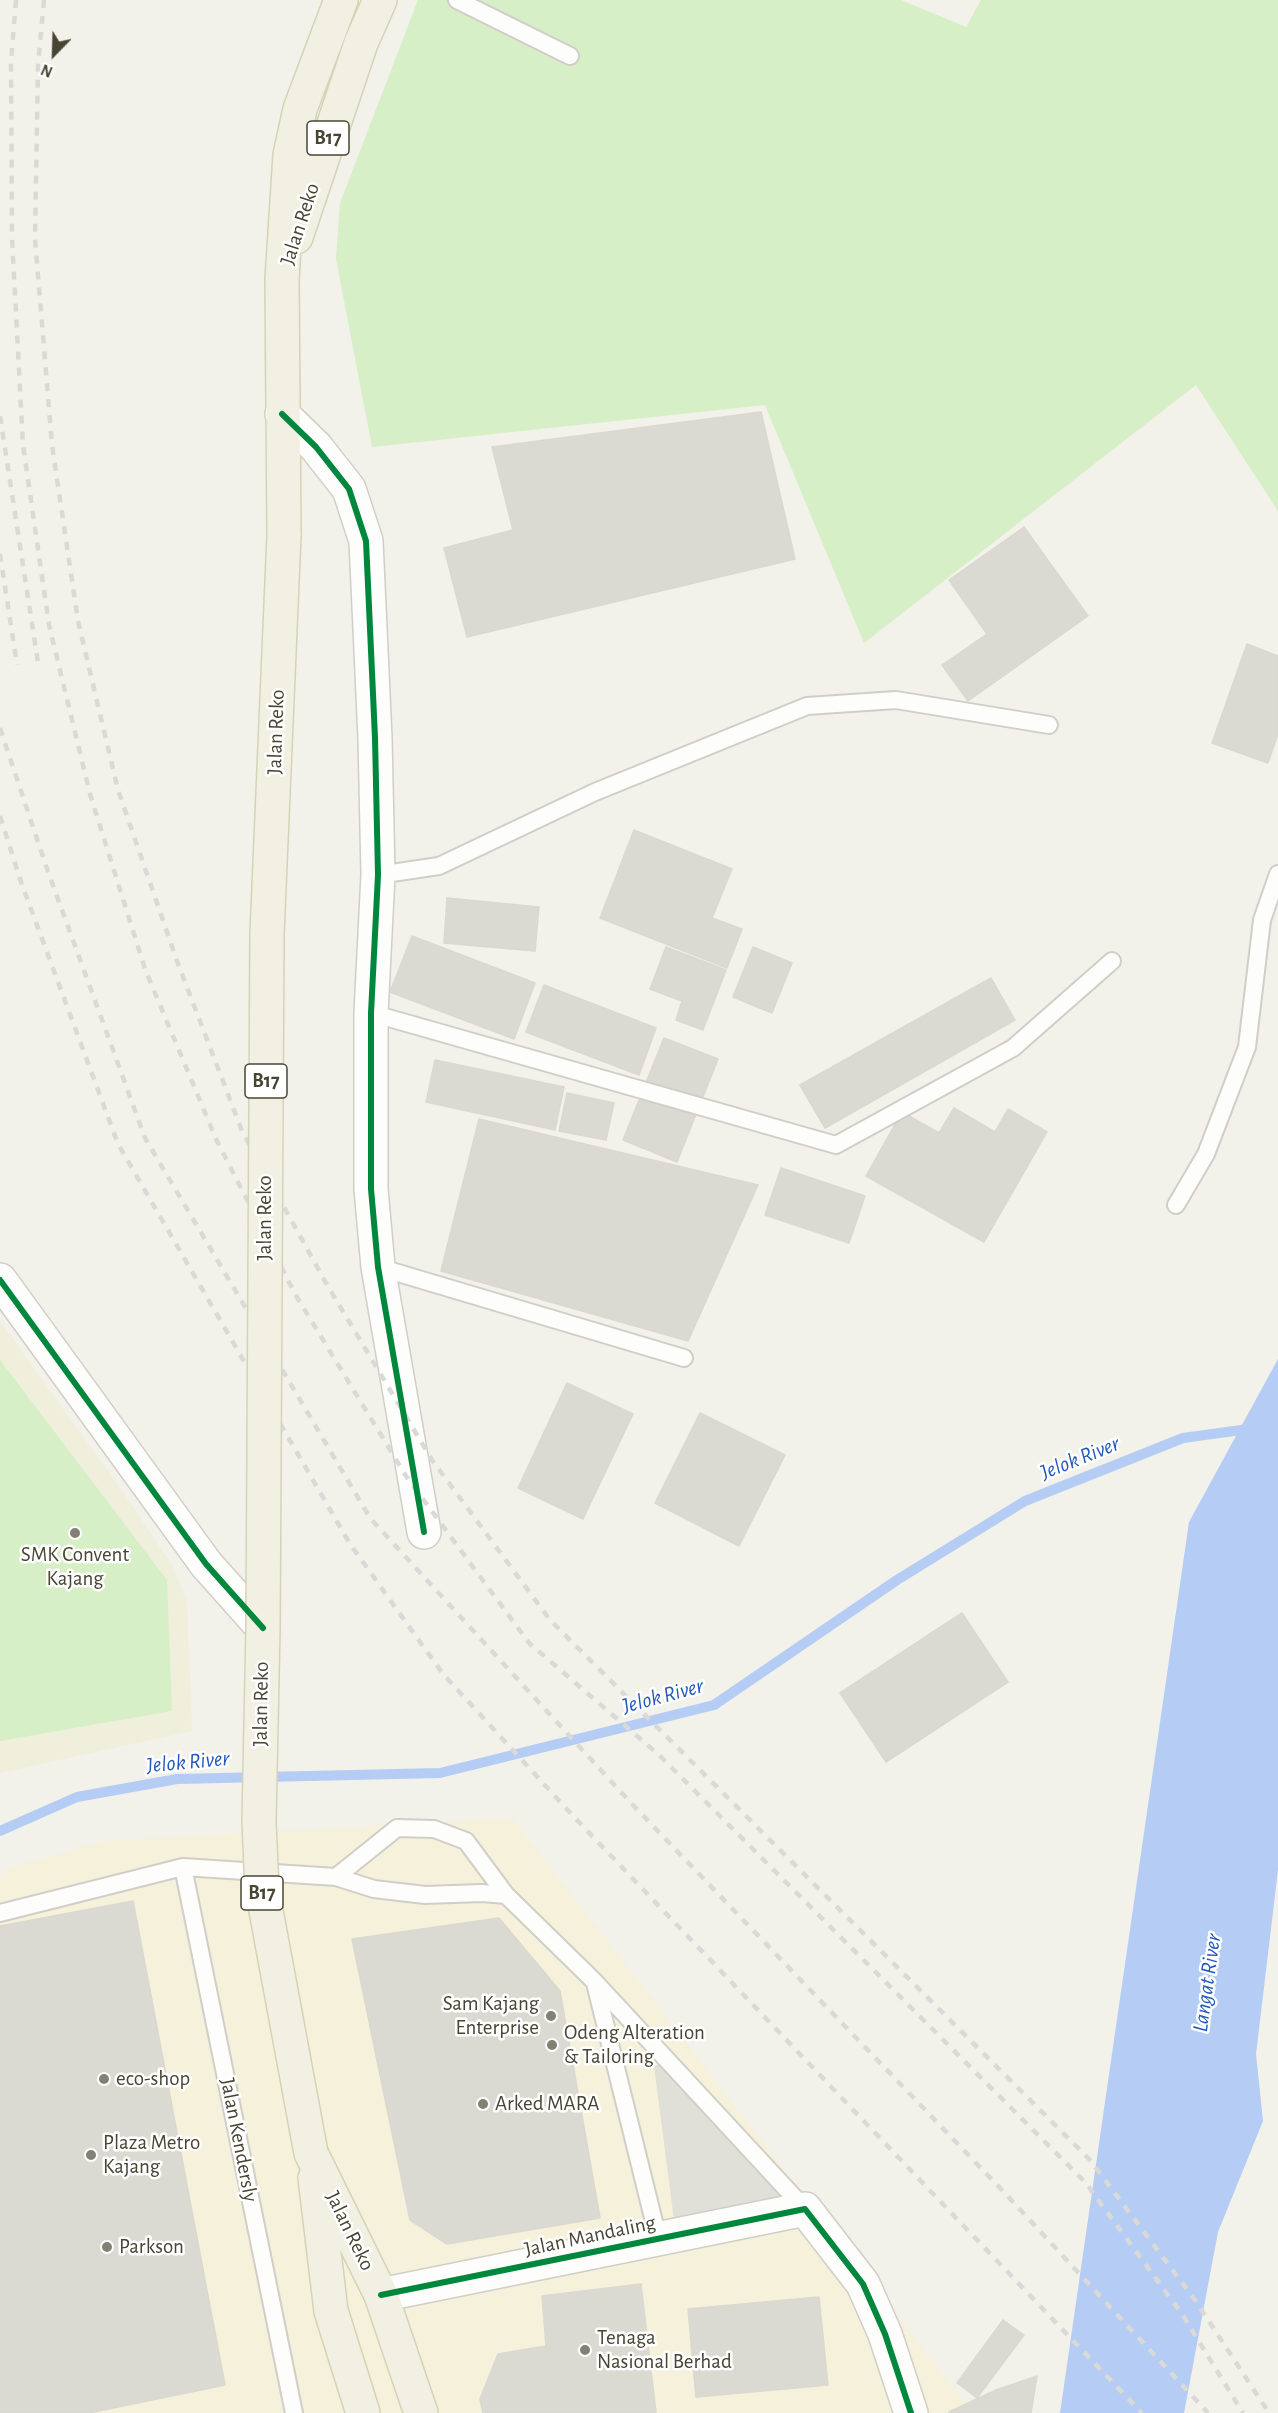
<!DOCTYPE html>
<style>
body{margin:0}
#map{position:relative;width:1278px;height:2413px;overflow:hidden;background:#f2f1ea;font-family:"Alegreya Sans",sans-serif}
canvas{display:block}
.north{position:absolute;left:24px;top:24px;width:60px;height:60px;-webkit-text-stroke:4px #fff;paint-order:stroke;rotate:203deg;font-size:16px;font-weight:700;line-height:24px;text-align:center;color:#484534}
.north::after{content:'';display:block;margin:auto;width:21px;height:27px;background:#484534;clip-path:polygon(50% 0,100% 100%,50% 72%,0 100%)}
</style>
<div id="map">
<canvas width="1278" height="2413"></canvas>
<div class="north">N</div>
</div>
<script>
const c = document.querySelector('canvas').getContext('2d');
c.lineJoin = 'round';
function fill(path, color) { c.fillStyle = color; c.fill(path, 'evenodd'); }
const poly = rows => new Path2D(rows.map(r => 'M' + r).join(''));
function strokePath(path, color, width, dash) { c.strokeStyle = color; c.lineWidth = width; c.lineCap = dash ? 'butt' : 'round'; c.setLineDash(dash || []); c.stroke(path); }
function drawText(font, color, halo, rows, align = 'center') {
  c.font = font + ' "Alegreya Sans",sans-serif'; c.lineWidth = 5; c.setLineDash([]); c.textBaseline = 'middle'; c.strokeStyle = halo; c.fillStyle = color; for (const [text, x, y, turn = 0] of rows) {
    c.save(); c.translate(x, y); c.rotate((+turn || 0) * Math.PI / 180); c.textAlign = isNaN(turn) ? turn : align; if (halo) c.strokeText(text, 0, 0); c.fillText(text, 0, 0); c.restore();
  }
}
const commercial = poly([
 [512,1818,973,2413,0,2413,0,1877,10,1868,105,1841]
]);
const education = poly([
 [0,1321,125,1495,175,1570,187,1604,192,1731,0,1773]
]);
const green = poly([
 [418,0,901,0,966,27,981,0,1278,0,1278,511,1196,385,864,643,765,405,372,447,336,259,340,203],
 [0,1360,167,1580,172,1711,0,1741]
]);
const parking = poly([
 [669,2061,784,2196,674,2220,654,2066]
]);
const water = poly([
 [1278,1359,1278,1870,1256,2054,1263,2121,1218,2232,1184,2413,1060,2413,1189,1522]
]);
const stream = poly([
 [0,1831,77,1797,177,1779,440,1773,714,1705,897,1580,1025,1501,1183,1438,1278,1425]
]);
const building = poly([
 [761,412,795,559,467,637,444,548,513,530,492,447,761,412],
 [1024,527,1088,616,968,701,942,665,987,634,949,580,1024,527],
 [1247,644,1278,656,1278,734,1268,763,1212,743,1247,644],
 [634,830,732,869,712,918,742,929,727,968,600,918,634,830],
 [447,898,539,907,535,951,444,943,447,898],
 [412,936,535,983,514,1039,390,992,412,936],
 [666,947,726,970,703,1030,676,1020,682,1001,650,989,666,947],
 [753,947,792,963,772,1013,733,997,753,947],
 [991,978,1015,1020,825,1128,800,1085,991,978],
 [544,985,656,1028,639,1075,526,1032,544,985],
 [664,1038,718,1059,677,1162,623,1140,664,1038],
 [435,1060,564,1087,555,1130,426,1102,435,1060],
 [567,1093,614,1103,606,1140,559,1131,567,1093],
 [954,1108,995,1132,1008,1109,1047,1132,984,1242,866,1176,902,1112,939,1133,954,1108],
 [479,1119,758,1185,688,1341,441,1271,479,1119],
 [781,1168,865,1196,849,1243,765,1215,781,1168],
 [567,1383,633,1414,583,1519,518,1488,567,1383],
 [700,1413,785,1455,739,1546,655,1503,700,1413],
 [962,1613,1008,1682,886,1762,840,1693,962,1613],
 [133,1901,225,2385,89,2413,0,2413,0,1926,133,1901],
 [499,1918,560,1991,600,2218,447,2244,410,2220,352,1939,499,1918],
 [641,2284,656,2413,483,2413,480,2399,498,2354,546,2346,542,2296,641,2284],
 [819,2297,828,2385,696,2397,688,2309,819,2297],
 [1003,2320,1024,2335,977,2398,957,2383,1003,2320],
 [1037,2376,1031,2413,1006,2413,996,2390,1037,2376],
 [996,2390,1006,2413,949,2413,949,2412,996,2390]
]);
const lane = poly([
 [457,0,570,56],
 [378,875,439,866,595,792,807,706,896,700,1049,725],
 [371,1013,836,1145,1013,1048,1112,961],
 [1176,1205,1206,1154,1247,1047,1262,920,1278,874],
 [378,1267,684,1358],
 [183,1867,294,2413],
 [336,1877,397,1828,434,1829,466,1841,506,1895,594,1981,805,2209],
 [0,1913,183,1867,336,1877,374,1889,425,1895,482,1893,506,1895],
 [595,1983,658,2238]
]);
const street = poly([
 [282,414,316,447,349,489,366,541,375,738,378,875,371,1013,371,1189,378,1267,424,1532],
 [0,1280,206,1564,263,1628],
 [381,2295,805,2209,863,2284,885,2334,911,2413]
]);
const primary = poly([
 [296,237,361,43,380,0],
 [284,535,282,279,290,155,300,109,341,0],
 [311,2153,381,2295,421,2413],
 [315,2178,331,2311,363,2413]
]);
const rail = poly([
 [16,0,11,62,12,238,23,445,49,625,90,794,145,969,216,1139,295,1294,406,1476,529,1643,659,1755,1085,2182,1182,2314,1243,2413],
 [44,0,38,65,35,239,52,445,78,621,118,790,177,961,242,1131,326,1283,432,1460,550,1620,1090,2160,1195,2300,1269,2413],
 [0,416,39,669],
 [0,554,17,665],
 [0,728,46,866,145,1138,370,1518,631,1803,1002,2190,1208,2413],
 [0,816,21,882,118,1144,350,1544,443,1674,575,1818,1142,2413]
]);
const primaryBridge = poly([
 [284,535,267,934,263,1628,259,1822,262,1889,311,2153]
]);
const cycleway = poly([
 [282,414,316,447,349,489,366,541,375,738,378,875,371,1013,371,1189,378,1267,424,1532],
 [0,1280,206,1564,263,1628],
 [381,2295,805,2209,863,2284,885,2334,911,2413]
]);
const markers = [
 [75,1533,6,"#848174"],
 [551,2016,6,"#848174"],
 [552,2045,6,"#848174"],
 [104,2079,6,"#848174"],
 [483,2104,6,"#848174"],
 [91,2155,6,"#848174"],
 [107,2247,6,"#848174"],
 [585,2350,6,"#848174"]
];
const shields = [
 [328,138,42],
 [266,1081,42],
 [262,1893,42]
];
const shieldNames = [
 ["B17",328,138],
 ["B17",266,1081],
 ["B17",262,1893]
];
const streetNames = [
 ["Jalan Reko",300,224,-72],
 ["Jalan Reko",276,732,-88],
 ["Jalan Reko",265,1218,-90],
 ["Jalan Reko",261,1704,-89],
 ["Jalan Kendersly",239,2140,79],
 ["Jalan Reko",350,2231,64],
 ["Jalan Mandaling",590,2236,-12]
];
const poiNames = [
 ["SMK Convent",75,1555,"center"],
 ["Kajang",75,1579,"center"],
 ["Sam Kajang",539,2004,"right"],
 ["Enterprise",539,2028,"right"],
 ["Odeng Alteration",564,2033],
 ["& Tailoring",564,2057],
 ["eco-shop",116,2079],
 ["Arked MARA",495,2104],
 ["Plaza Metro",103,2143],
 ["Kajang",103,2167],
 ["Parkson",119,2247],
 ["Tenaga",597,2338],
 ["Nasional Berhad",597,2362]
];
const waterNames = [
 ["Jelok River",1080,1458,-22],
 ["Jelok River",663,1696,-15],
 ["Jelok River",188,1762,-5],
 ["Langat River",1207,1983,-82]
];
fill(commercial, '#f6f1db');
fill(education, '#f0efdb');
fill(green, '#d6efc7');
fill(parking, '#e1e0d8');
fill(water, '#b5ccf4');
strokePath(stream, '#b5ccf4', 10);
fill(building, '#dbdad2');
strokePath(building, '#dad8cf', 1.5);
strokePath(lane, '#d0cec7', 20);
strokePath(street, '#d0cec7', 36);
strokePath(primary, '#d6d3b5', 36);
strokePath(lane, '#fdfdfc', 16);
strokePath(street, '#fdfdfc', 33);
strokePath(primary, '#f1f0e3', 33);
strokePath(rail, '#d9d9d8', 4.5, [8, 8]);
strokePath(primaryBridge, '#d6d3b5', 36, []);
strokePath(primaryBridge, '#f1f0e3', 33);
strokePath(cycleway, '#00873e', 6);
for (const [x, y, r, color] of markers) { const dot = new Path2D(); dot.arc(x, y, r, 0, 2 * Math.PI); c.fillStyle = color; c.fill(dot); strokePath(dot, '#fff', 2); }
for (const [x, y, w] of shields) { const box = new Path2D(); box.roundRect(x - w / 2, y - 17, w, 34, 4.5); c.fillStyle = '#fff'; c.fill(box); strokePath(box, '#484534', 1.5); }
drawText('bold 20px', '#484534', null, shieldNames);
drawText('21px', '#484534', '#fff', streetNames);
drawText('21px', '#484534', '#fff', poiNames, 'left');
drawText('italic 22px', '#2257bf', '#fff', waterNames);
</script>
